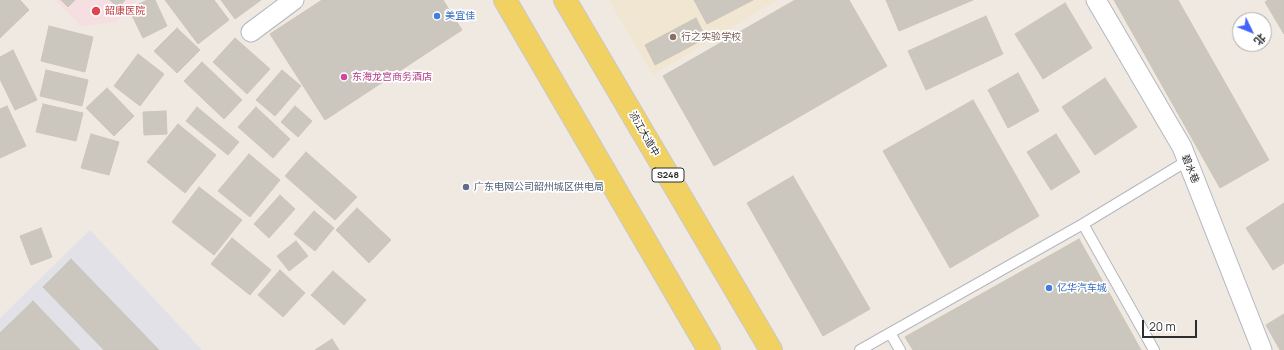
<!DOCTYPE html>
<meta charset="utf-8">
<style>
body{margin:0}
#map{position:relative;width:1284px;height:350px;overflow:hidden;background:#efe9e1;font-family:Manrope,"Noto Sans SC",sans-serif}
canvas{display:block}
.north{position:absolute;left:1232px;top:12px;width:40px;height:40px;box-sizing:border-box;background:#fff;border:1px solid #ababab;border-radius:50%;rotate:133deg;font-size:11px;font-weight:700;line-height:16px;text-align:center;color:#2e2e2e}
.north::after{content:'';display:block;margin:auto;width:14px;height:18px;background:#4264fb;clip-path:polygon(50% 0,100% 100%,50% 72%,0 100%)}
.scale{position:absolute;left:1142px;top:320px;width:55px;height:18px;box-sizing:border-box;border:2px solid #2e2e2e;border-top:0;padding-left:5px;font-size:12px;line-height:14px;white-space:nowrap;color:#2e2e2e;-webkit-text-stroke:3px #fff;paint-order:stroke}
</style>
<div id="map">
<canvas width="1284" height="350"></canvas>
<div class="north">北</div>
<div class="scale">20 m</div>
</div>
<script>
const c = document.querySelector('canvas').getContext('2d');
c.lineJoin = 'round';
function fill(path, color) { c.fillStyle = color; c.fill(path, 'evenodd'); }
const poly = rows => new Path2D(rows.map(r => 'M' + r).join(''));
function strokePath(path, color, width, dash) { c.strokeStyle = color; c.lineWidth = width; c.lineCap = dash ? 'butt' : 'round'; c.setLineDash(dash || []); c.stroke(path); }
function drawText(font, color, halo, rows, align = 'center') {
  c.font = font + ' Manrope,"Noto Sans SC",sans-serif'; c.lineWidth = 3.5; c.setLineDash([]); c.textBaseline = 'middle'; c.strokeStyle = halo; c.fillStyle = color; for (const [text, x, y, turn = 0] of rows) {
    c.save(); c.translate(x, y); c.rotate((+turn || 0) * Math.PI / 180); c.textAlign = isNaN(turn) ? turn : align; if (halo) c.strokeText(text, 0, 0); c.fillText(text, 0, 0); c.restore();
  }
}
const industrial = poly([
 [90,230,202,350,0,350,0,318]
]);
const education = poly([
 [609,0,777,0,653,75]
]);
const medical = poly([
 [55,0,137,0,116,22,81,26]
]);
const building = poly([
 [0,0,20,0,29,10,0,38,0,0],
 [61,0,75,0,68,7,61,0],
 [110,0,125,0,118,8,110,0],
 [147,0,155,0,167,26,143,38,129,9,147,0],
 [165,0,214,0,229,20,198,44,165,0],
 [221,0,261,0,235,19,221,0],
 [322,0,443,0,462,30,325,120,270,34,322,0],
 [694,0,753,0,707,24,694,0],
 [795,0,849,0,887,66,714,166,663,76,795,0],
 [886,0,973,0,899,31,886,0],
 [1114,0,1178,0,1269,160,1220,188,1114,0],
 [1268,0,1284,0,1284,34,1265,2,1268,0],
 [1065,3,1092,48,1043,79,1015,34,1065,3],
 [986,16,1003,54,926,90,908,51,986,16],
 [696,18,706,38,655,65,645,45,696,18],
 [49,26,93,37,85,72,41,61,49,26],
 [177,28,200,50,177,73,154,51,177,28],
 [235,38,270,69,247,94,213,62,235,38],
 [13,50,37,100,15,110,0,79,0,57,13,50],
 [138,54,164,74,140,106,114,86,138,54],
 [202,62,242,100,224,119,184,81,202,62],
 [46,70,88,80,82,106,40,96,46,70],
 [282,70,301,86,275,116,256,100,282,70],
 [1018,73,1039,111,1008,128,988,90,1018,73],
 [1105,78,1137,127,1095,155,1062,107,1105,78],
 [107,88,134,116,114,136,86,108,107,88],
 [973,100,1039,216,950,268,883,151,973,100],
 [43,104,83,113,76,141,36,132,43,104],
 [7,106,26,146,0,158,0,109,7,106],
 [295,106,312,121,298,137,281,122,295,106],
 [197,107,239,142,228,155,186,121,197,107],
 [256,107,290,139,273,158,238,127,256,107],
 [166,111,167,134,144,135,143,112,166,111],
 [178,124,216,155,185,193,147,162,178,124],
 [91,134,119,142,109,175,81,168,91,134],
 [1056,134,1080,172,1051,190,1027,152,1056,134],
 [306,152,357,197,335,220,285,176,306,152],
 [249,154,280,180,250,217,218,191,249,154],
 [793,176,870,309,823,336,747,203,793,176],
 [199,187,242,220,214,255,172,222,199,187],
 [280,195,295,209,269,238,254,224,280,195],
 [1284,203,1284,263,1273,270,1246,228,1284,203],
 [357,208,391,240,369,263,336,230,357,208],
 [314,211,334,228,315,251,294,234,314,211],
 [41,228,52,257,31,265,20,236,41,228],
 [232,238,271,270,250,295,211,264,232,238],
 [1079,239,1141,350,913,350,905,337,1079,239],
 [296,241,308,256,289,271,277,256,296,241],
 [71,259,159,350,104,350,43,287,71,259],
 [280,270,305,293,283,317,258,295,280,270],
 [333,271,366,300,344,325,311,295,333,271],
 [33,301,80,350,0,350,0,333,33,301],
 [1284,314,1284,350,1280,350,1266,325,1284,314],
 [332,339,339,350,315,350,332,339]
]);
const service = poly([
 [1083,224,1187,161],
 [860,350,890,333],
 [900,350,890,333,1083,224,1154,350]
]);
const minor = poly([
 [1096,0,1182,147,1262,350],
 [251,32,294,0]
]);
const primary = poly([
 [505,0,709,350],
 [565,0,771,350]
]);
const markers = [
 [96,11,5,"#e0444e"],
 [437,16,4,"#3f7fe0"],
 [673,37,4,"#8d6e63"],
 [344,77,4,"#d1479c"],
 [466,187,4,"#5c6f8a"],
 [1049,288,4,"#3f7fe0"]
];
const shields = [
 [668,175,32]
];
const shieldNames = [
 ["S248",668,175]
];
const healthNames = [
 ["韶康医院",105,11]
];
const shopNames = [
 ["美宜佳",445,16],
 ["亿华汽车城",1057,288]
];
const educationNames = [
 ["行之实验学校",681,37]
];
const hotelNames = [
 ["东海龙宫商务酒店",352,77]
];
const streetNames = [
 ["浈江大道中",644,134,60],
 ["碧水巷",1190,169,68]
];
const serviceNames = [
 ["广东电网公司韶州城区供电局",474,187]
];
fill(industrial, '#e3e1e8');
fill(education, '#f0e6d1');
fill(medical, '#f5dfe0');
fill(building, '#cbc7bf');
strokePath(building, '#cbc5ba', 1);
strokePath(service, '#b4b7c1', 12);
strokePath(minor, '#b4b7c1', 21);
strokePath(primary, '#c9c9c9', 24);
strokePath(service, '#fff', 10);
strokePath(minor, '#fff', 19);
strokePath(primary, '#f2d163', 22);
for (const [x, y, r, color] of markers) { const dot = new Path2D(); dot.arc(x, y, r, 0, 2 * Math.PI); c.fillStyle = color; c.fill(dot); strokePath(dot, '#fff', 1.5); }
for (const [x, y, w] of shields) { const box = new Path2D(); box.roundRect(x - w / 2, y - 7, w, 14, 3); c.fillStyle = '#fff'; c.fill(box); strokePath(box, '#2e2e2e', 1); }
drawText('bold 9px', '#2e2e2e', null, shieldNames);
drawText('10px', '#be3a42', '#fff', healthNames, 'left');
drawText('10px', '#366cbe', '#fff', shopNames, 'left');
drawText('10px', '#785e54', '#fff', educationNames, 'left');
drawText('10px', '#b23c85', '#fff', hotelNames, 'left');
drawText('10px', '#2e2e2e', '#fff', streetNames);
drawText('10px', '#4e5e75', '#fff', serviceNames, 'left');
</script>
